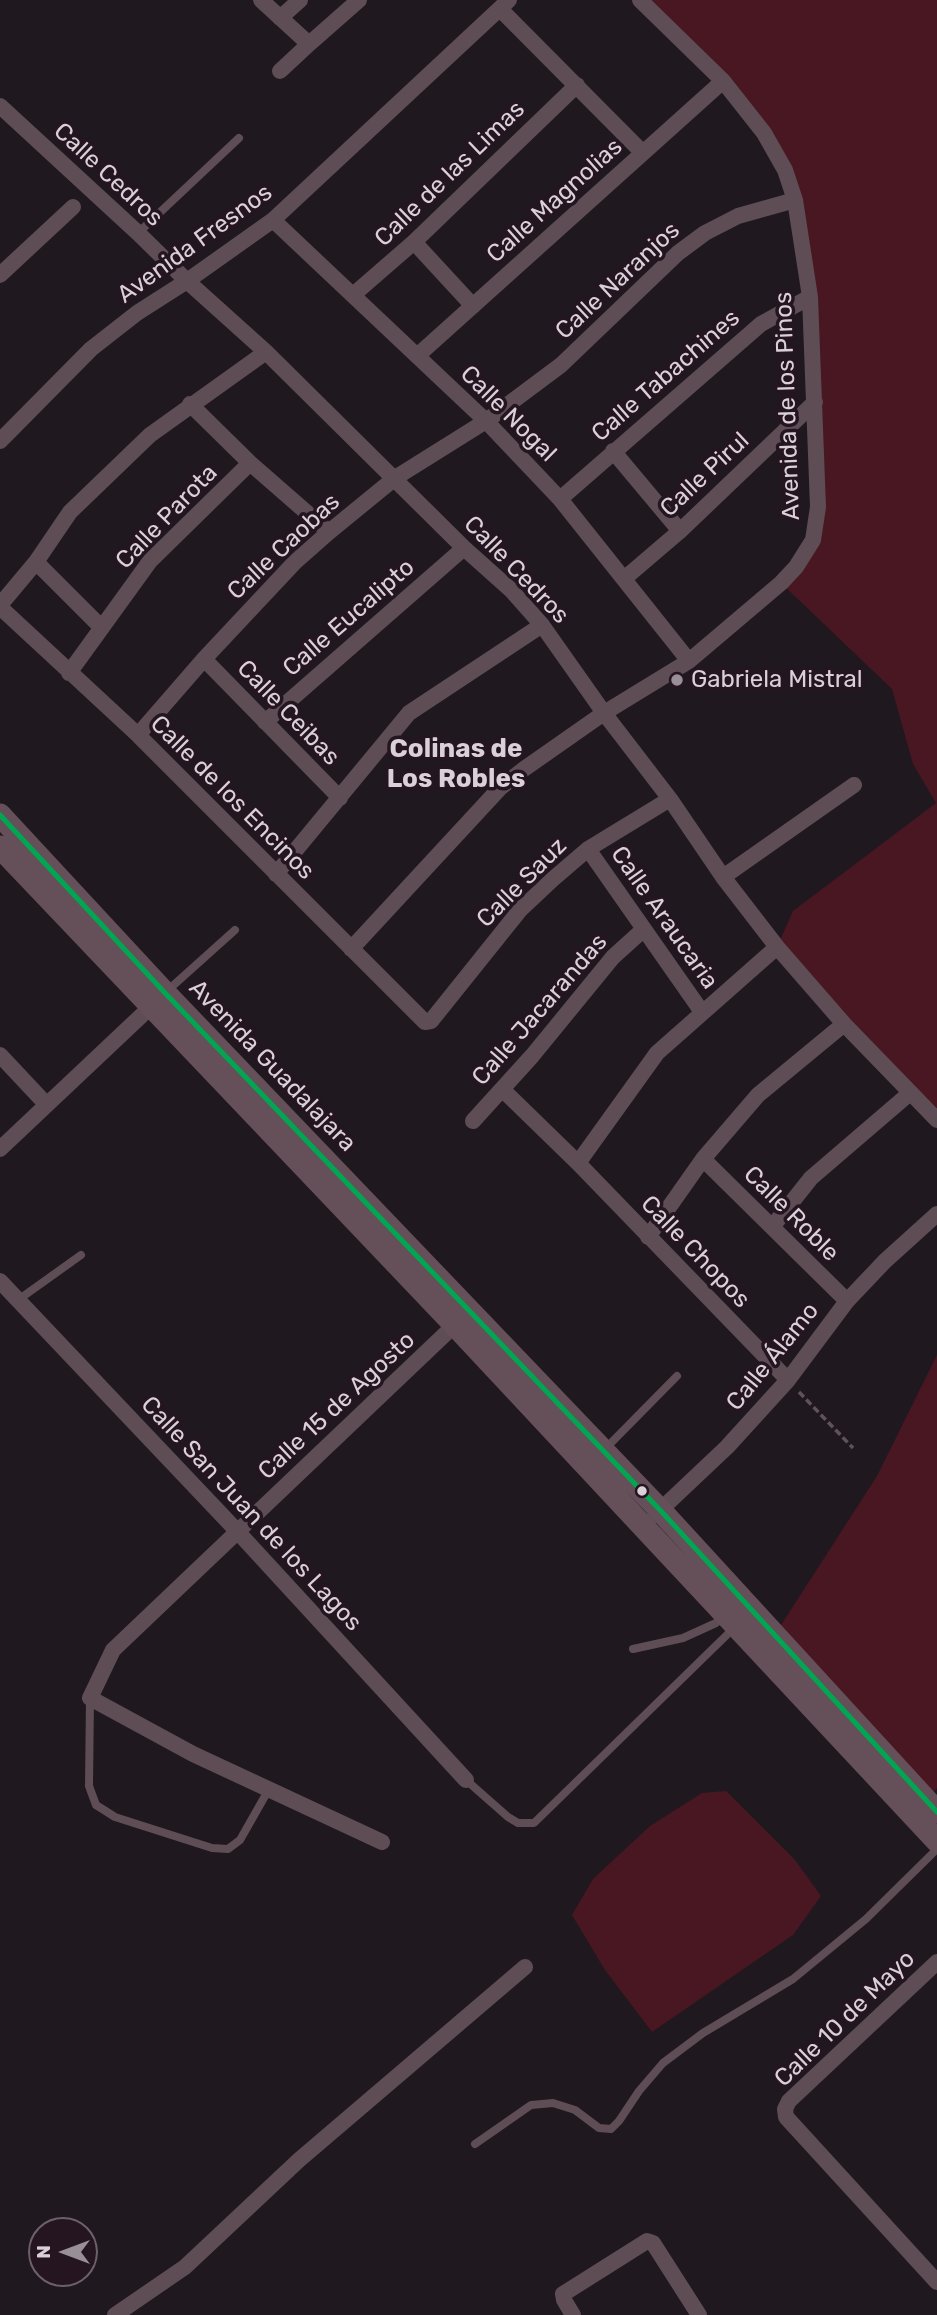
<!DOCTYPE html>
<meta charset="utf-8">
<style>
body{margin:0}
#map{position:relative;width:937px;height:2315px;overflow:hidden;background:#20181f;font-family:Rubik,sans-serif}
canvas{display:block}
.north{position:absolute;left:28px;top:2217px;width:70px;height:70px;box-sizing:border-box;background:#241521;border:2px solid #6d606a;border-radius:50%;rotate:270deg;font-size:19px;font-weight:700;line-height:28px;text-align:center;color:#dad0d7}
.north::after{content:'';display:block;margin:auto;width:24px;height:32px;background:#999097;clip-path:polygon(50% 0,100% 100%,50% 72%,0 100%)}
</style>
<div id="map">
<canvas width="937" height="2315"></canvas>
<div class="north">N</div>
</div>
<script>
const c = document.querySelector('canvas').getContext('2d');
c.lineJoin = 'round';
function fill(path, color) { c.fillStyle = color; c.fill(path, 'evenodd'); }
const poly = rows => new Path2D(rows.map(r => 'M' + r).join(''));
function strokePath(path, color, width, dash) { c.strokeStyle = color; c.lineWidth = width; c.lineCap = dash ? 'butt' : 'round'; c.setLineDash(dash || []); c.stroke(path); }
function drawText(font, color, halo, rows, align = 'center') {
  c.font = font + ' Rubik,sans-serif'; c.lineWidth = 7; c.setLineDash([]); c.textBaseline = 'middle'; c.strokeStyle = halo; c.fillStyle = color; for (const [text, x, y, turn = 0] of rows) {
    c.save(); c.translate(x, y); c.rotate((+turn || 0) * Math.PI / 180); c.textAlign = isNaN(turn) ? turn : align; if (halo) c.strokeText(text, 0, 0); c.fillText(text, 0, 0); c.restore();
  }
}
const green = poly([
 [640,0,937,0,937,1120,777,947,793,911,936,803,913,764,892,689,781,583,815,531,810,297,774,151],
 [937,1355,937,1788,927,1800,774,1636,877,1476],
 [726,1791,795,1860,821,1896,793,1935,652,2032,605,1970,572,1915,593,1879,650,1826,702,1793]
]);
const path = poly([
 [799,1392,853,1448]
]);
const lane = poly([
 [138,233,239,138],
 [167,991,235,930],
 [18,1300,81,1255],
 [606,1448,677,1376],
 [633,1649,683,1638,716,1623,723,1615],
 [90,1698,89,1786,96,1805,115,1817,212,1848,228,1849,240,1840,269,1789],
 [466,1780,508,1817,518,1823,534,1823,735,1627],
 [475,2144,531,2105,553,2103,575,2110,599,2128,611,2129,619,2121,639,2091,663,2063,703,2033,793,1979,866,1919,937,1849]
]);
const street = poly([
 [261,0,309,44,359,0],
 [500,9,642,152],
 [280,18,300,0],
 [280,71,309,44],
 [0,106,138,233,187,281,266,352,464,548,511,590,542,625,604,713,670,799,723,877,777,947,844,1024,937,1120],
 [273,220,486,421,560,499,689,661],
 [414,242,473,306],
 [0,275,73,207],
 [353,295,414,242,577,85],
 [417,356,723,81],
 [190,404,250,463,329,532],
 [0,441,91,349,137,313,187,281,273,220,509,0],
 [613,451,680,531],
 [560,499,761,324,810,297],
 [36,562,101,627],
 [625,578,680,531,815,402],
 [0,605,36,562,70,512,150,435,266,352],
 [0,607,138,735,425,1022,431,1021,520,910,553,879,588,849,670,799],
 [204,659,340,798],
 [69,673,150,561,250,463],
 [265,722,464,548],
 [138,735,204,659,295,562,329,532,395,478,486,421,561,365,678,253,705,233,738,216,795,200],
 [588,849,702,1012],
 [276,874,409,713,542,625],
 [723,877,854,785],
 [351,949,500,788,524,769,604,713,689,661,781,583,796,567,813,540,818,507,810,297,795,200,785,170,764,133,723,81,640,0],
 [0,1055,46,1104],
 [503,1090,578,1163,788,1380],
 [473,1121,532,1056,613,957,644,929],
 [0,1149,159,999],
 [703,1159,847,1301],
 [578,1163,657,1053,777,947],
 [772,1227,811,1178,910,1093],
 [648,1237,703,1159,758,1095,844,1024],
 [0,1281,237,1531,466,1780],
 [655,1515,727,1447,788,1380,847,1301,885,1261,937,1214],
 [382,1842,193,1754,90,1698,113,1650,461,1319],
 [937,1962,789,2101,785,2109,786,2117,937,2282],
 [115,2315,185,2267,299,2160,525,1967],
 [573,2315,564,2300,563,2294,647,2241,653,2243,699,2315]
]);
const secondary = poly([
 [0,815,165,993,660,1510,937,1812],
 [0,847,455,1325,937,1841]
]);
const bus1 = poly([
 [0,815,165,993,660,1510,937,1812]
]);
const markers = [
 [677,680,7,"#999097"],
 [642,1491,6,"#dad0d7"]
];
const streetNames = [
 ["Calle de las Limas",450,174,-44],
 ["Calle Cedros",108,175,43],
 ["Calle Magnolias",555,201,-42],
 ["Avenida Fresnos",195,244,-36],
 ["Calle Naranjos",618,281,-43],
 ["Calle Tabachines",666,376,-41],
 ["Avenida de los Pinos",788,406,-92],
 ["Calle Nogal",508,414,45],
 ["Calle Pirul",705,475,-43],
 ["Calle Parota",167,517,-46],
 ["Calle Caobas",284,547,-43],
 ["Calle Cedros",516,570,46],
 ["Calle Eucalipto",349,618,-41],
 ["Calle Ceibas",288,713,46],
 ["Calle de los Encinos",232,798,45],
 ["Calle Sauz",522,883,-45],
 ["Calle Araucaria",664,918,55],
 ["Calle Jacarandas",540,1010,-49],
 ["Avenida Guadalajara",272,1066,46],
 ["Calle Roble",791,1214,45],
 ["Calle Chopos",695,1252,46],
 ["Calle Álamo",773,1357,-51],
 ["Calle 15 de Agosto",337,1406,-43],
 ["Calle San Juan de los Lagos",251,1514,47],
 ["Calle 10 de Mayo",845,2019,-44]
];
const poiNames = [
 ["Gabriela Mistral",691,680]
];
const neighbourhoodNames = [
 ["Colinas de",456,749],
 ["Los Robles",456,779]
];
fill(green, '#481721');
strokePath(path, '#5f5359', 3.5, [7, 3.5]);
strokePath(lane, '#5e4d55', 8);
strokePath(street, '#5e4d55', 16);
strokePath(secondary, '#654f59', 23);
strokePath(bus1, '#00a651', 5);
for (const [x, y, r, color] of markers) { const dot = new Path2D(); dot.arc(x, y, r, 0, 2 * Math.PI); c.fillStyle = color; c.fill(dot); strokePath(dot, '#241521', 2.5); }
drawText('24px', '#dad0d7', '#241521', streetNames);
drawText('24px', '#dad0d7', '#241521', poiNames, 'left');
drawText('bold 26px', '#dad0d7', '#241521', neighbourhoodNames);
</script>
